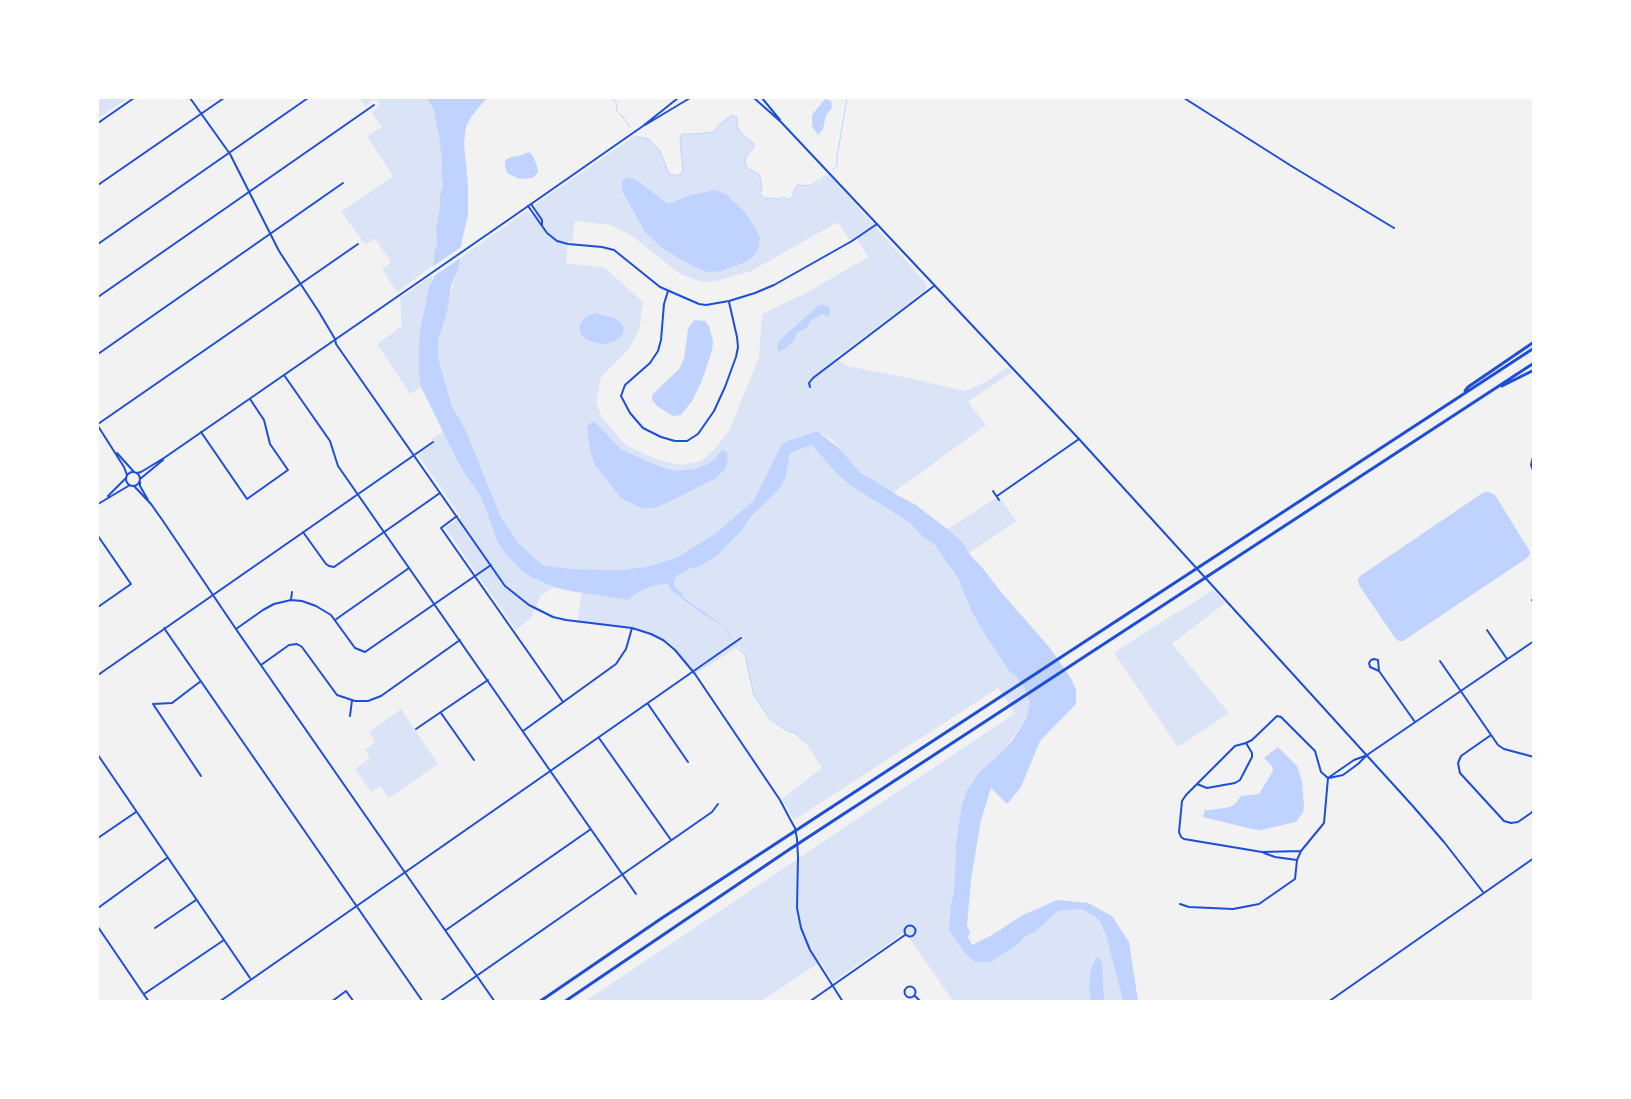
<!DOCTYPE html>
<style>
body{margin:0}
#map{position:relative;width:1631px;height:1099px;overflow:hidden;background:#f2f2f2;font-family:Overpass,sans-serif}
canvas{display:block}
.frame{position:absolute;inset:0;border:99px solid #fff;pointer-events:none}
</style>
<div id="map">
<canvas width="1631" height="1099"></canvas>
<div class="frame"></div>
</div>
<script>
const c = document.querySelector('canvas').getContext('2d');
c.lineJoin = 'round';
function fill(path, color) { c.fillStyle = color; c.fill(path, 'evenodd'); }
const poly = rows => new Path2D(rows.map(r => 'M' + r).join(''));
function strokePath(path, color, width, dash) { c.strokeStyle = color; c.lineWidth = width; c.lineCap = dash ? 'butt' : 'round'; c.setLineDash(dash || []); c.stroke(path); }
const green = poly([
 [98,98,128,98,98,118],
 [359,98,426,98,433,108,439,136,442,162,441,170,443,185,440,195,439,214,436,228,437,244,434,253,434,265,397,292,382,269,391,262,375,239,365,244,341,212,393,176,367,136,382,127,373,115,373,111,379,107,379,103,377,100,372,100,366,107],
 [732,115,737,117,737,125,740,132,754,144,753,149,746,156,745,163,748,169,758,173,760,177,762,188,760,193,763,197,780,199,784,197,789,200,792,198,795,188,798,185,810,186,819,182,828,174,926,283,927,286,926,290,836,358,847,366,913,379,965,391,984,383,1008,367,1012,372,968,402,986,425,893,493,860,472,833,440,817,431,794,439,812,445,836,473,850,485,910,523,923,537,934,544,958,578,971,610,979,625,1009,671,1016,676,1025,689,1030,702,1026,719,961,809,956,843,954,892,951,903,950,930,965,953,991,962,1019,943,1026,936,1035,932,1058,911,1082,909,1094,916,1100,921,1106,936,1123,1001,987,1002,985,999,981,1001,953,1001,905,932,833,982,820,962,762,1001,586,1001,1015,713,998,688,794,820,782,799,822,768,805,742,795,733,787,731,770,719,754,696,745,655,739,646,695,674,675,650,663,640,638,630,577,622,582,592,628,600,639,592,652,586,667,582,670,583,670,589,703,614,702,611,693,603,682,596,682,593,674,586,674,581,677,576,689,569,698,567,717,556,741,531,786,476,790,453,787,441,781,445,754,500,716,533,678,557,646,567,620,570,570,569,543,565,519,544,501,517,467,433,452,406,438,358,438,341,460,258,527,211,532,215,537,211,535,207,537,203,636,135,639,137,649,139,660,151,669,174,676,176,683,172,680,140,682,134,696,134,713,132,720,124],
 [575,221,611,225,632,236,679,273,701,282,716,281,751,271,838,222,850,241,857,238,868,257,808,292,762,314,759,357,729,431,714,450,701,461,680,465,655,459,626,445,602,418,596,402,601,377,630,348,640,327,643,302,605,268,566,263,568,241,572,242],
 [434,274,425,303,421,324,419,342,419,376,421,387,410,394,377,344,402,326,400,298],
 [444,431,461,468,481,497,498,543,531,577,554,587,541,595,531,618,516,630,446,529,446,527,461,517,419,456,419,454,434,443,432,439],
 [996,498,998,501,1002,500,1016,521,969,553,962,542,948,529],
 [1213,590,1225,603,1172,644,1229,713,1178,747,1114,653,1141,635],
 [401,709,438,764,389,798,380,786,371,792,355,769,370,758,365,750,375,742,369,732]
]);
const water = poly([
 [426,98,482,98,486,99,471,117,466,127,464,144,468,185,468,215,462,240,459,266,451,286,447,311,438,341,438,358,452,406,467,433,501,517,519,544,543,565,570,569,620,570,646,567,678,557,716,533,754,500,781,445,785,442,817,431,840,449,860,472,897,495,916,505,950,531,962,542,971,556,981,566,1001,592,1050,648,1072,680,1076,690,1076,704,1040,741,1021,787,1007,804,991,788,981,820,971,880,967,925,970,933,968,937,972,945,992,935,1023,915,1057,900,1088,903,1112,916,1129,942,1138,1001,1123,1001,1106,936,1100,921,1094,916,1082,909,1058,911,1035,932,1026,936,1019,943,991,962,975,962,965,953,949,930,951,903,954,892,956,843,961,809,967,790,980,772,1000,754,1012,741,1026,719,1030,702,1025,689,1016,676,1009,671,979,625,971,610,958,578,934,544,923,537,910,523,850,485,836,473,812,445,790,453,786,476,779,489,753,515,741,531,717,556,698,567,689,569,677,576,674,581,674,586,682,593,682,596,725,627,703,614,684,600,670,589,669,583,652,586,639,592,628,600,570,591,554,587,531,577,518,567,505,553,498,543,481,497,461,468,421,387,419,376,419,342,421,324,429,287,434,278,434,253,437,244,436,228,439,214,440,195,443,185,441,170,442,162,439,136,433,108],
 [825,99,831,101,832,108,826,115,823,129,818,135,812,126,812,115],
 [529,152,533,156,537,166,538,172,533,178,519,179,507,173,505,166,505,160,511,157,519,156],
 [628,177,639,182,668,204,691,195,715,190,726,194,744,211,756,229,760,238,758,249,753,257,746,262,721,271,708,272,692,266,662,248,645,232,622,191,622,181],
 [819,305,824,305,829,307,830,315,828,316,822,314,811,320,807,328,797,332,793,342,785,349,779,352,777,347,780,340],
 [595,313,614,318,620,322,624,328,622,335,615,341,605,344,596,343,586,339,580,333,580,324,586,317],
 [695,320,705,321,709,326,713,341,712,351,701,383,692,401,681,415,673,416,657,406,652,400,652,397,653,394,679,369,684,359,688,330,690,325],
 [595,422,622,450,658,466,675,471,694,469,706,465,715,459,722,450,727,452,728,457,726,468,716,478,669,502,654,508,645,508,637,506,621,498,595,465,590,450,587,427,590,423],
 [1484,492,1489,492,1495,495,1529,550,1530,554,1527,558,1403,641,1399,641,1395,638,1359,585,1358,580,1360,576],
 [1278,747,1297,766,1302,781,1304,807,1303,812,1296,822,1261,830,1252,829,1203,817,1205,810,1210,810,1230,807,1236,803,1241,796,1259,794,1273,771,1272,766,1264,758],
 [1096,958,1099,958,1102,962,1104,1001,1091,1001,1089,987,1091,968]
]);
const pier = poly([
 [464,245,462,257,431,278,432,267]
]);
const stream = poly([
 [482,98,486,99,488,98],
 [611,98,616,102,617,111,623,117,630,127],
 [638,137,649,139,660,151,669,174,676,176,683,172,680,140,682,134,696,134,713,132,720,124,732,115,737,117,737,125,740,132,754,144,753,149,746,156,745,163,748,169,758,173,760,177,762,188,760,193,763,197,767,199,773,198,780,199,784,197,789,200,792,198,795,188,798,185,810,186,825,176],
 [832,170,837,166,837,157,847,98],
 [725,627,732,639],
 [737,648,745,655,754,696,770,719,787,731,795,733,805,742]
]);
const minor = poly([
 [190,98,230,154,279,251,319,312,335,339,336,344,505,586,529,605,553,617,566,620,632,628,651,634,663,640,675,650,695,674,780,800,790,819,795,828,797,839,798,857,797,908,801,928,810,950,843,1002],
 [1184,98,1293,167,1394,228],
 [98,123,134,98],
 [98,185,224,98],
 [531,204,542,220,542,225],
 [528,206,547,233,557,241,568,244,602,247,614,250,660,287,699,304,706,305,729,301,755,293,774,285,852,241,877,224],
 [98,244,308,98],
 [668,291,664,304,661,340,658,351,650,363,625,385,621,396,630,413,643,428,661,437,675,441,687,441,698,434,714,411,725,387,736,357,738,347,737,337,729,302],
 [98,297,374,105],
 [98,354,343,183],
 [284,375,330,441,338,466,636,894],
 [810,387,809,383,813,378,934,286],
 [98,424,358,244],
 [201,432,247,499,288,470,270,444,264,420,250,399],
 [1534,453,1531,465,1534,473],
 [993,491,999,500],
 [997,496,1079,439],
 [457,516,441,528,563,702],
 [303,532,326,564,329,566,334,567,440,493],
 [98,536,131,584,98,607],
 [291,600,292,592],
 [1532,600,1534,602],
 [335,620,409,568],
 [164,628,423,1002],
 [236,629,263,610,274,604,291,600,302,601,316,606,331,615,355,648,365,652,491,565],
 [1487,630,1507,659],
 [1440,661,1498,745,1504,749,1534,757],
 [261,665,289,645,297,644,302,647,337,695,355,701,368,701,381,696,460,640],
 [1379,671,1378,660,1374,659,1371,660,1369,663,1370,667,1379,671,1415,722],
 [98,675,433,442],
 [648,704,688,762],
 [441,713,474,760],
 [350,716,352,700],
 [416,729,488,680],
 [523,731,616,664,626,649,632,628],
 [1491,735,1461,756,1458,763,1460,773,1504,821,1511,823,1518,822,1531,813,1534,810],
 [599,738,671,840],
 [98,755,250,978],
 [201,776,153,704,172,703,201,681],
 [1328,778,1354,760,1365,756],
 [1329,778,1343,775,1358,764,1367,755,1534,641],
 [1197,784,1207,788,1235,783,1240,780,1252,757,1252,753,1246,743],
 [98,838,136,812],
 [1264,853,1275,857,1297,860],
 [1180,904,1189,907,1233,909,1259,904,1295,879,1297,860,1301,851,1324,823,1328,778,1321,772,1315,751,1281,717,1277,716,1252,740,1246,743,1235,746,1186,795,1182,801,1179,832,1181,837,1184,839,1262,852,1301,851],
 [98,908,167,858],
 '904.5 931a5.5 5.5 0 1 1 11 0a5.5 5.5 0 1 1-11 0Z',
 [98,927,149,1002],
 [155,928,196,900],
 [446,930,591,829],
 '904.5 992a5.5 5.5 0 1 1 11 0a5.5 5.5 0 1 1-11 0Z',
 [144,994,224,940],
 [915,996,921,1002],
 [219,1002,741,638],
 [331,1002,346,991,354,1002],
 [439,1002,712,812,718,804],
 [809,1002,905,935]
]);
const tertiary = poly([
 [754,98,781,122,1079,439,1411,804,1444,842,1483,892],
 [762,98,780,120],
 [645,125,690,98],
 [98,426,124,467,127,475],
 [117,453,134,472],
 '126 479a7 7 0 1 1 14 0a7 7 0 1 1-14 0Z',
 [137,473,141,472,164,458,511,218,643,126,678,98],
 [140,479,163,460],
 [140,482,140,486,148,500],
 [134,486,151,504,163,521,240,635,495,1002],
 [108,496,126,478],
 [98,504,130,485],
 [1328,1002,1534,858]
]);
const motorway = poly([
 [1502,386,1534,370],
 [1465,391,1468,387,1534,342],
 [539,1002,662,918,1534,348],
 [564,1002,787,851,1534,363]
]);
fill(green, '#dbe4f7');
fill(water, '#bfd3fe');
fill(pier, '#f2f2f2');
strokePath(stream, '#bfd3fe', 1);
strokePath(minor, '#1d4ed8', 2);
strokePath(tertiary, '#1d4ed8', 2);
strokePath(motorway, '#1d4ed8', 3);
</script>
